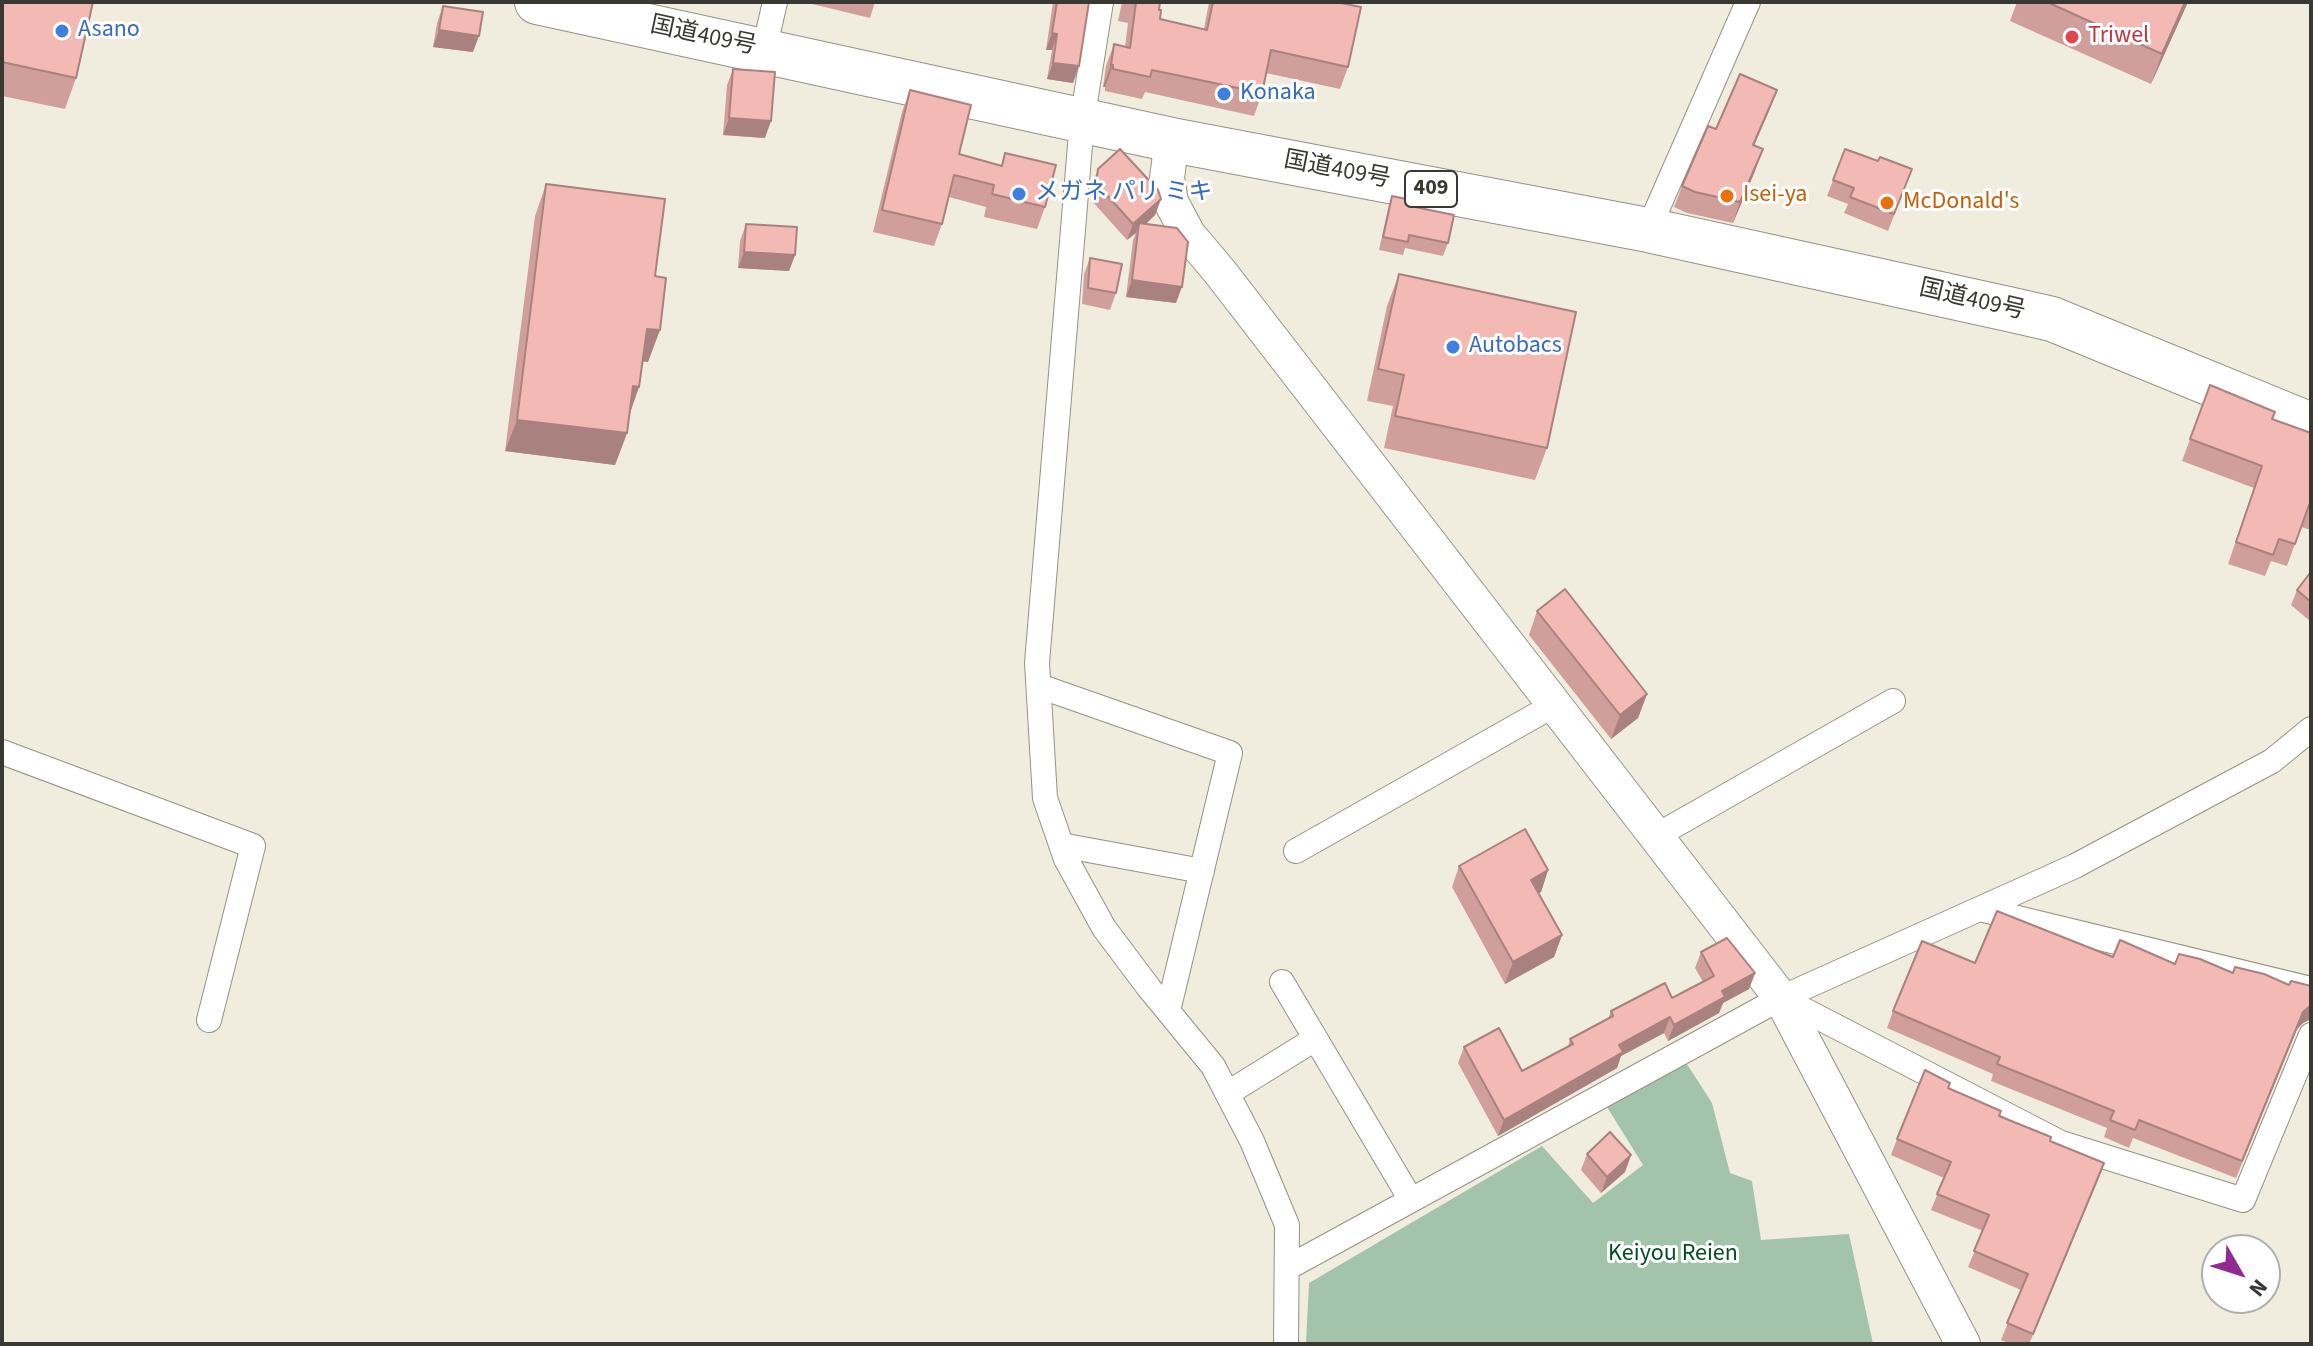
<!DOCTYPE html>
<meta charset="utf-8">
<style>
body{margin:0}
#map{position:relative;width:2313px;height:1346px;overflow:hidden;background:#f1edde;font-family:"Source Sans 3",sans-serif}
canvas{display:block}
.frame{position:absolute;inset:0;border:4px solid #393832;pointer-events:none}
.north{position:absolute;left:2201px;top:1234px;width:80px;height:80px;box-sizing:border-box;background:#fff;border:2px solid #b0afad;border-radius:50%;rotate:129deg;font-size:22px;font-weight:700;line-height:32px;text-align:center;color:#393832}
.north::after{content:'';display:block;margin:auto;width:28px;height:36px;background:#912b90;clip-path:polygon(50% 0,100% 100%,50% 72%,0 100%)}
</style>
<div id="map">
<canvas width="2313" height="1346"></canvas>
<div class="frame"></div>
<div class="north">N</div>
</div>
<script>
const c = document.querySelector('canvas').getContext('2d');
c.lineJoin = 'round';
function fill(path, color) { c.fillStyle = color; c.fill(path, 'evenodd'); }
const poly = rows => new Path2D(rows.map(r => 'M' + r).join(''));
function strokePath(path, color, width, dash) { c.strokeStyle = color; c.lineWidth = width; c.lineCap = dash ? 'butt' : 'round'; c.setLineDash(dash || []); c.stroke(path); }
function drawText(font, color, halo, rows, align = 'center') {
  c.font = font + ' "Source Sans 3","Noto Sans JP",sans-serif'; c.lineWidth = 6; c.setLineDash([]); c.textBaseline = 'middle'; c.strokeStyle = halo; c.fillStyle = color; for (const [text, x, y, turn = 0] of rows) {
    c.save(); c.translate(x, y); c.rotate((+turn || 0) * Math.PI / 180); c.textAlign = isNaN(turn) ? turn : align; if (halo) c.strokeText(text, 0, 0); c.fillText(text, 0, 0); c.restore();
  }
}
const green = poly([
 [1685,1061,1712,1103,1730,1173,1752,1181,1761,1240,1849,1234,1873,1344,1306,1344,1309,1283,1542,1146,1593,1203,1643,1165,1607,1107]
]);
const street = poly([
 [1101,2,1082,121,1037,663,1045,798,1066,859,1104,928,1149,988,1213,1066,1252,1141,1287,1225,1286,1344],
 [764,50,775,2],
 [1648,230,1748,2],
 [1039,686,1230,753,1168,1011],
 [2,752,253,846,209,1020],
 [1656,836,1893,701],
 [1061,845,1202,871],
 [1296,851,1554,705],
 [1980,909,2311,989],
 [1282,982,1411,1200],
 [1781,998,2061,1143,2243,1200,2311,1035],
 [1228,1093,1315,1039],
 [1287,1268,1781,998,2075,866,2272,761,2311,729]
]);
const secondary = poly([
 [1172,140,1167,178,1171,202,1188,234,1220,272,1781,998,1963,1344]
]);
const highway = poly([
 [537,2,1172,140,1648,230,2008,309,2052,319,2311,425]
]);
const wall = poly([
 [2,2,76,78,65,109,2,96],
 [804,2,875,2,870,18],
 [1053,2,1089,2,1079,66,1073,83,1047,79,1052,50,1046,50],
 [1122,2,1160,2,1159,10,1160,19,1204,29,1209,2,1336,2,1348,67,1340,89,1266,73,1262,93,1254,116,1145,92,1142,99,1105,91,1105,87,1103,87,1106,66,1114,44,1125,47,1128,23,1118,21],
 [2017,2,2188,2,2151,84,2010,21],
 [443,6,473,52,433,47,437,23],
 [733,69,765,138,723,135,727,85],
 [910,90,959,154,1001,166,1005,153,1045,207,1037,229,984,217,986,207,949,197,942,224,934,246,873,232,902,112],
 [1777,90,1754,146,1755,171,1733,223,1687,213,1674,207,1682,186,1716,129],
 [1845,149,1878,161,1912,169,1888,231,1844,213,1848,204,1827,196],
 [1098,169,1161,199,1155,215,1146,224,1176,303,1126,297,1133,240,1136,233,1127,240,1091,200,1092,185],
 [546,184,655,276,648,362,642,361,639,387,629,416,627,433,615,465,505,451,535,216],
 [1392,196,1415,207,1448,243,1443,256,1405,248,1403,255,1379,250,1388,209],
 [746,224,795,255,789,271,738,268,740,241],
 [1090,258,1116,293,1110,310,1082,304,1084,274],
 [1399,274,1547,448,1535,480,1384,448,1393,406,1367,401,1387,306],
 [2210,385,2272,419,2311,433,2311,530,2301,527,2287,566,2271,561,2265,576,2228,564,2254,488,2182,461],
 [2311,574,2311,622,2291,605,2297,590],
 [1537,611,1647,694,1638,718,1611,739,1529,635],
 [1459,866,1548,870,1541,892,1538,893,1562,935,1554,957,1505,984,1452,887],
 [1701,952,1755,973,1749,989,1723,1003,1719,1013,1668,1041,1664,1033,1621,1056,1617,1068,1498,1136,1458,1063,1464,1047,1522,1071,1568,1047,1570,1039,1608,1019,1611,1011,1672,998,1703,982,1695,968],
 [2113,957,2175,964,2233,973,2289,985,2311,986,2311,1016,2309,1020,2303,1023,2297,1029,2236,1178,2133,1138,2129,1148,2104,1137,2107,1128,1991,1081,1993,1074,1887,1028,1893,1011,1975,963],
 [1948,1088,2050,1141,2104,1163,2029,1344,2011,1344,2001,1340,2021,1290,1968,1267,1983,1231,1931,1210,1944,1178,1891,1155,1897,1139],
 [1587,1154,1631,1155,1625,1172,1601,1193,1581,1170]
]);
const shadedWall = poly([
 [2185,2,2188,2,2151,84,2162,54],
 [439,30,479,36,473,52,433,47],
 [1052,33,1057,34,1052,50,1046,50],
 [1053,63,1079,66,1073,83,1047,79],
 [1111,65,1113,65,1105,87,1103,87],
 [1777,90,1769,111,1745,166,1753,145],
 [729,118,771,121,765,138,723,135],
 [1763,149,1755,171,1733,223,1740,202],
 [1161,199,1155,215,1138,231,1139,223,1136,233,1127,240,1133,224],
 [744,252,795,255,789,271,738,268],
 [1132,280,1182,287,1176,303,1126,297],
 [647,329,660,330,648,362,635,360],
 [633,386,639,387,628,418],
 [517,420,627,433,615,465,505,451],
 [1647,694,1638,718,1611,739,1620,715],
 [1548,870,1541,892,1523,902,1531,880],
 [1562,935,1554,957,1505,984,1513,962],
 [1755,973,1749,989,1723,1003,1719,1013,1668,1041,1674,1025,1722,991],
 [2309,1005,2311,1005,2311,1016,2309,1020,2303,1023,2297,1029,2236,1178,2303,1012],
 [1670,1017,1664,1033,1621,1056,1617,1068,1498,1136,1504,1120,1619,1045],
 [1631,1155,1625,1172,1601,1193,1607,1177],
 [2104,1163,2098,1180,2029,1344,2033,1334]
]);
const building = poly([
 [2,2,93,2,76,78,2,62,2,2],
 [1057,2,1089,2,1079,66,1053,63,1057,34,1052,33,1057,2],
 [1136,2,1160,2,1159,10,1161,10,1160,19,1207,30,1213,2,1336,2,1361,7,1348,67,1271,50,1262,93,1152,70,1150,77,1113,69,1113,65,1111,65,1114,44,1130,48,1136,2],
 [2047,2,2185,2,2162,54,2047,2],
 [443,6,483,12,479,36,439,30,443,6],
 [733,69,775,72,771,121,729,118,733,69],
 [1740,74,1777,90,1753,145,1763,149,1740,202,1695,192,1682,186,1708,126,1716,129,1740,74],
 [910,90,971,105,959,154,1002,166,1005,153,1056,165,1045,207,992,194,994,185,954,175,942,224,882,210,910,90],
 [1120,149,1158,190,1161,199,1133,224,1096,183,1098,169,1120,149],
 [1845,149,1878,161,1880,157,1912,169,1894,214,1850,197,1854,188,1833,180,1845,149],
 [546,184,665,199,655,276,666,278,660,330,647,329,639,387,633,386,627,433,517,420,546,184],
 [1392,196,1416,201,1415,207,1454,215,1448,243,1409,235,1408,242,1383,237,1392,196],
 [1139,223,1177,228,1188,242,1182,287,1132,280,1139,223],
 [746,224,797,227,795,255,744,252,746,224],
 [1090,258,1122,264,1116,293,1088,288,1090,258],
 [1399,274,1576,312,1547,448,1395,416,1404,375,1378,369,1399,274],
 [2210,385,2275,412,2272,419,2311,433,2311,506,2309,505,2295,544,2279,539,2273,555,2236,542,2262,466,2190,439,2210,385],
 [2310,573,2311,574,2311,602,2297,590,2310,573],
 [1565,589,1647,694,1620,715,1537,611,1565,589],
 [1525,829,1548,870,1531,880,1562,935,1513,962,1459,866,1525,829],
 [1997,911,2113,957,2120,940,2175,964,2179,954,2200,959,2233,973,2235,967,2264,974,2289,985,2291,981,2311,986,2311,1005,2303,1012,2242,1161,2139,1120,2135,1130,2110,1120,2114,1111,1997,1064,2000,1057,1893,1011,1922,941,1975,963,1997,911],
 [1727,938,1755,973,1722,991,1725,997,1674,1025,1670,1017,1619,1045,1623,1052,1504,1120,1464,1047,1499,1028,1522,1071,1573,1044,1570,1039,1613,1016,1611,1011,1665,983,1672,998,1714,976,1701,952,1727,938],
 [1925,1070,1950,1083,1948,1088,2001,1111,1999,1116,2051,1137,2050,1141,2104,1163,2033,1334,2007,1323,2028,1274,1974,1251,1989,1215,1937,1194,1951,1162,1897,1139,1925,1070],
 [1610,1132,1631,1155,1607,1177,1587,1154,1610,1132]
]);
const markers = [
 [62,31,8,"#3f7fe0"],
 [2072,37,8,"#e0444e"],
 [1224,94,8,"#3f7fe0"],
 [1019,194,8,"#3f7fe0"],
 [1727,196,8,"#e8710a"],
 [1887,203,8,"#e8710a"],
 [1453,347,8,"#3f7fe0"]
];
const shields = [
 [1431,189,52]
];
const shieldNames = [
 ["409",1431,189]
];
const shopNames = [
 ["Asano",78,31],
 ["Konaka",1240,94],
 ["メガネ パリ ミキ",1035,194],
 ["Autobacs",1469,347]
];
const streetNames = [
 ["国道409号",703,37,12],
 ["国道409号",1337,171,11],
 ["国道409号",1972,301,13]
];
const healthNames = [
 ["Triwel",2088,37]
];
const foodNames = [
 ["Isei-ya",1743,196],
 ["McDonald's",1903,203]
];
const parkNames = [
 ["Keiyou Reien",1673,1255]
];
fill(green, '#a3c4aa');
strokePath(street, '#959183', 26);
strokePath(secondary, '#959183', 36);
strokePath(highway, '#959183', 46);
strokePath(street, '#fff', 24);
strokePath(secondary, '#fff', 34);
strokePath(highway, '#fff', 44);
fill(wall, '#d09f9c');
fill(shadedWall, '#a9827f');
fill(building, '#f2b9b5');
strokePath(building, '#a9827f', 2);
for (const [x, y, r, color] of markers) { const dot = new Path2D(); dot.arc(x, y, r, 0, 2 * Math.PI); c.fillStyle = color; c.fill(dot); strokePath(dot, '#fff', 3); }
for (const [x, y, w] of shields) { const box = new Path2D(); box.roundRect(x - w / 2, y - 18, w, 36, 6); c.fillStyle = '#fff'; c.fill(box); strokePath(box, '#393832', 2); }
drawText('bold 22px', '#393832', null, shieldNames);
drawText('24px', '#366cbe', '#fff', shopNames, 'left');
drawText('24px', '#393832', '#fff', streetNames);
drawText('24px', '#be3a42', '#fff', healthNames, 'left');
drawText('24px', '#c56008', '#fff', foodNames, 'left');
drawText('24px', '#054e25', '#fff', parkNames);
</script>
